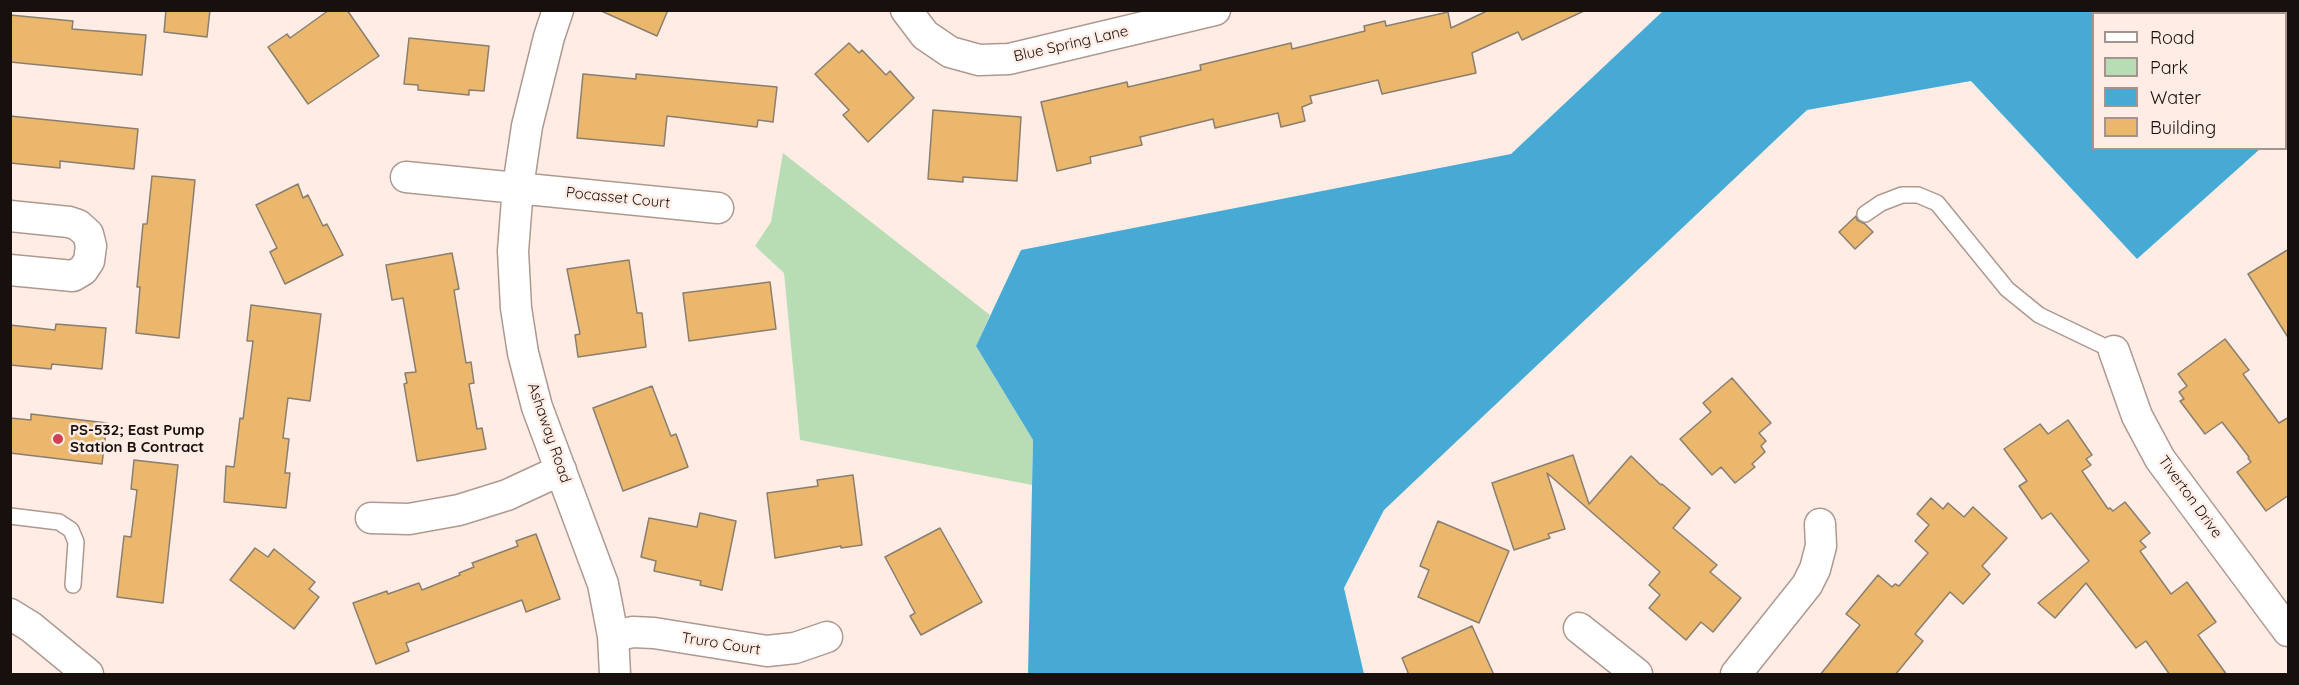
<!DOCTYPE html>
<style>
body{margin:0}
#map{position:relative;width:2299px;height:685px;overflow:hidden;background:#ffede5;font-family:Quicksand,sans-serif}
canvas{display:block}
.frame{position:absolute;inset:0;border:12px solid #17100d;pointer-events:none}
.legend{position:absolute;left:2092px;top:12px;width:195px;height:138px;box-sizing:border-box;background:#ffede5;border:2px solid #a2958f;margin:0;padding:8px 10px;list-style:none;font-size:18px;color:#17100d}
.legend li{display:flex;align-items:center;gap:12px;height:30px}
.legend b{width:30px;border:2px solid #a2958f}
</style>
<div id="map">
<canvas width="2299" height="685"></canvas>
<div class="frame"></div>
<ul class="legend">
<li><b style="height:8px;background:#fff"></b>Road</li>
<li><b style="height:16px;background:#b8ddb5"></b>Park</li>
<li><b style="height:16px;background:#47aad4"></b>Water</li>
<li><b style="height:16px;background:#eab76d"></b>Building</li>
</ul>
</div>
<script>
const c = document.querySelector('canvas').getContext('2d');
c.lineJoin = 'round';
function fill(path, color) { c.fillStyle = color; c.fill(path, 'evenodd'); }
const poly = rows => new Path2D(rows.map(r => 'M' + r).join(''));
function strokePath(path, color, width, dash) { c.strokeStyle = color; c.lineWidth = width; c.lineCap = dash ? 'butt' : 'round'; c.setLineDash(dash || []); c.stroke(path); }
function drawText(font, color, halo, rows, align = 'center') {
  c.font = font + ' Quicksand,sans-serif'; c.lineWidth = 5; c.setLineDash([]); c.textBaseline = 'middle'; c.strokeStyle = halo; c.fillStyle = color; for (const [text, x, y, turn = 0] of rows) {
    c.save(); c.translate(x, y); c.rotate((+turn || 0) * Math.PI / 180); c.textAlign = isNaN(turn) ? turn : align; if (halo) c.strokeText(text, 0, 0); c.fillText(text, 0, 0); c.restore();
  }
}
const green = poly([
 [783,153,990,315,976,346,1033,440,1032,485,800,440,784,273,755,246,771,222]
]);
const water = poly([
 [1663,11,2288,11,2288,122,2286,125,2286,14,2094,14,2094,148,2260,149,2137,259,1971,81,1807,110,1384,510,1344,588,1364,674,1028,674,1033,440,976,346,1021,250,1511,154]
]);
const building = poly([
 [166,10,210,10,207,37,164,32,166,10],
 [329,10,347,10,379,56,308,104,268,47,287,34,290,38,329,10],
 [599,10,668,10,657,36,599,10],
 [1489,10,1586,10,1522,40,1518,32,1472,53,1476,73,1382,94,1378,80,1310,96,1312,103,1302,107,1305,121,1281,127,1278,113,1215,128,1213,119,1140,137,1142,145,1090,157,1091,163,1057,171,1041,102,1127,82,1128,87,1201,70,1200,65,1291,43,1292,49,1365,31,1364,26,1385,21,1386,26,1448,12,1451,28,1489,10],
 [10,15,73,21,72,29,146,35,142,75,10,62,10,15],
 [409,38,489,46,484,91,469,90,469,95,418,90,418,85,404,84,409,38],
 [849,43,859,53,862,50,886,75,890,71,914,98,868,142,843,115,849,110,815,74,849,43],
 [583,74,636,79,636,74,777,87,773,122,758,120,757,127,667,116,664,146,577,138,583,74],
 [933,110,1021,117,1017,181,963,177,963,182,928,179,933,110],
 [10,116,138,129,134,169,60,161,60,168,10,163,10,116],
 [152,176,195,180,179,338,136,333,140,287,137,287,143,224,147,224,152,176],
 [298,184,303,198,308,195,323,226,327,224,343,255,285,284,270,252,277,248,256,205,298,184],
 [1856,216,1857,220,1865,224,1873,232,1855,249,1839,232,1856,216],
 [2289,249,2289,339,2248,274,2289,249],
 [452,253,459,289,454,290,466,363,471,362,474,383,469,384,477,429,482,428,486,449,417,461,404,384,407,383,405,373,416,372,403,298,392,300,386,265,452,253],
 [629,260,637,313,642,313,646,347,578,357,575,335,580,334,567,269,629,260],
 [770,282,776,329,689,341,683,293,770,282],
 [251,305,321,314,310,401,288,398,283,438,289,439,285,473,290,473,286,508,224,502,226,466,234,467,240,418,243,419,253,341,247,341,251,305],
 [56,324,106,328,102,369,52,364,51,369,10,365,10,325,55,330,56,324],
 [2225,339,2249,370,2243,374,2279,423,2289,417,2289,495,2266,511,2237,472,2251,462,2248,458,2249,457,2222,422,2205,434,2180,401,2184,399,2179,392,2187,386,2178,374,2225,339],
 [1732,378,1771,423,1759,433,1766,441,1761,446,1765,452,1752,464,1755,467,1735,483,1721,467,1712,475,1680,439,1711,412,1703,403,1732,378],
 [652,386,671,436,676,434,688,467,623,491,593,408,652,386],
 [31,414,107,423,102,464,10,453,10,418,31,420,31,414],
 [2068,420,2092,455,2086,459,2091,465,2082,471,2108,509,2110,508,2113,511,2125,502,2150,533,2140,541,2146,547,2140,551,2171,594,2187,582,2216,622,2198,635,2227,675,2170,675,2146,641,2136,648,2086,583,2055,618,2038,603,2089,561,2051,513,2042,519,2019,486,2027,481,2004,449,2040,424,2048,434,2068,420],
 [1573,455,1589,504,1631,456,1661,485,1662,484,1690,508,1673,528,1717,565,1710,572,1741,598,1713,632,1701,622,1686,640,1649,608,1660,595,1649,585,1660,572,1547,473,1565,529,1548,534,1550,538,1514,550,1492,483,1573,455],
 [134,460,178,465,163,603,117,597,124,536,131,537,137,490,131,489,134,460],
 [853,475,862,545,841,548,841,546,775,558,767,493,818,486,817,480,853,475],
 [1931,498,1943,509,1948,503,1964,517,1973,507,2007,538,1982,566,1990,574,1963,604,1950,592,1915,634,1923,641,1895,675,1820,675,1860,625,1846,614,1878,575,1892,587,1895,584,1899,586,1928,553,1915,541,1929,525,1917,514,1931,498],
 [700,513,736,521,722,590,700,585,701,581,654,571,656,561,641,557,649,518,697,527,700,513],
 [1438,521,1509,551,1479,623,1418,597,1429,570,1420,566,1438,521],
 [940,528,982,602,921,635,910,616,915,613,885,557,940,528],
 [536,534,560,599,526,612,522,600,406,643,409,651,376,664,353,603,387,591,388,594,419,583,422,590,460,575,459,573,474,567,472,563,518,546,516,541,536,534],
 [255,548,268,557,274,549,315,582,309,589,319,597,294,629,230,580,255,548],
 [1472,626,1494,675,1409,675,1402,658,1472,626]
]);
const lane = poly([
 [1865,214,1881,203,1902,195,1918,195,1937,203,2007,289,2039,315,2114,351],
 [10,516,59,522,71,530,76,542,73,585]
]);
const street = poly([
 [558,10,549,37,527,126,518,187,513,251,516,308,523,353,537,407,603,584,613,636,615,674],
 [906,10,925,35,950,52,979,60,1009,59,1215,10],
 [406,177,718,208],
 [10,216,69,222,78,225,88,234,91,246,89,261,83,270,73,276,10,270],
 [2114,351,2137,416,2160,459,2288,631],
 [371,518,409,519,459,510,507,495,561,470],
 [10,614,31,627,88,674],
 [1579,628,1637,674],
 [613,636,633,632,654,633,767,651,795,648,827,637],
 [1736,674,1807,585,1815,569,1821,546,1820,524]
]);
const markers = [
 [58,439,6,"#d14154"]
];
const streetNames = [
 ["Blue Spring Lane",1071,44,-13],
 ["Pocasset Court",618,198,6],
 ["Ashaway Road",549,433,71],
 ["Tiverton Drive",2190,497,54],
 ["Truro Court",721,644,9]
];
const poiNames = [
 ["PS-532; East Pump",70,430],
 ["Station B Contract",70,447]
];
fill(green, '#b8ddb5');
fill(water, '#47aad4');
fill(building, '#eab76d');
strokePath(building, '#8a7e6f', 1.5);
strokePath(lane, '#ae9991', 18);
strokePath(street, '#ae9991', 33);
strokePath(lane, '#fff', 15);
strokePath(street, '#fff', 30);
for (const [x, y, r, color] of markers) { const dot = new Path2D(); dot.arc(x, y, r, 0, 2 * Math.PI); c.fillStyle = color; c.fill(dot); strokePath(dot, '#ffede5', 2); }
drawText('15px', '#17100d', '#ffede5', streetNames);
drawText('bold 15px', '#17100d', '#ffede5', poiNames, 'left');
</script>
